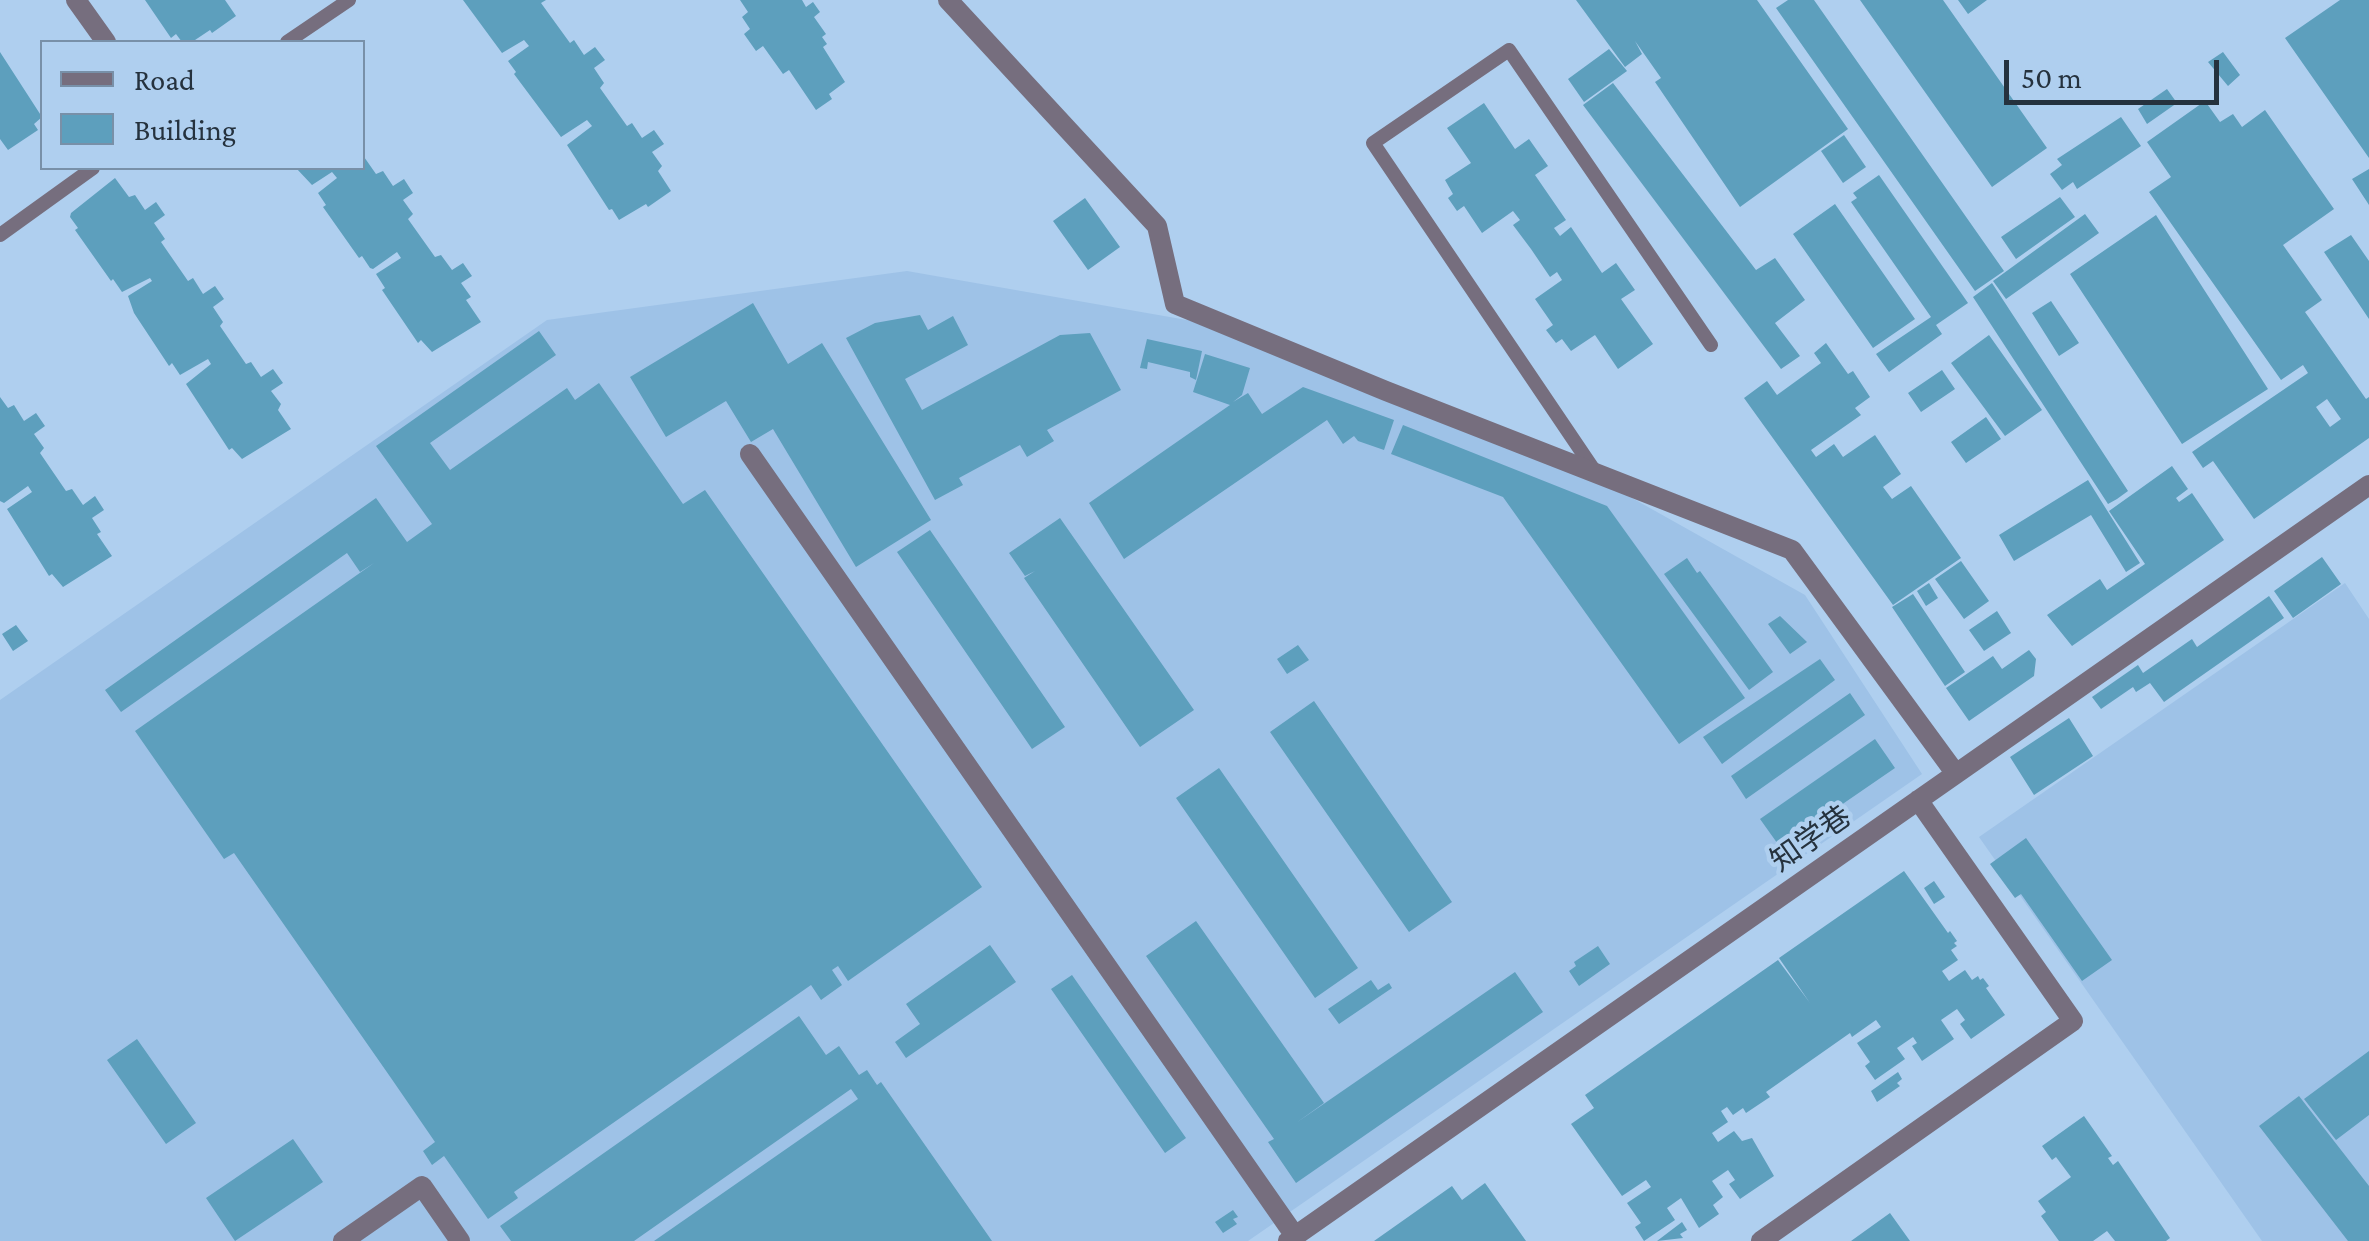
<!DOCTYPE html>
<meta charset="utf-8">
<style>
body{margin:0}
#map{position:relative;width:2369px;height:1241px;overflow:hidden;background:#afcfef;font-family:"Crimson Pro",serif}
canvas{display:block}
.legend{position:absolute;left:40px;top:40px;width:325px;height:130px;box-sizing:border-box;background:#afcfef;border:2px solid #7890a8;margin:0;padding:12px 18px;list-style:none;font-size:30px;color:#25323e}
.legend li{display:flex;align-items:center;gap:20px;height:50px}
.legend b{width:50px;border:2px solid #7890a8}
.scale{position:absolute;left:2004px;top:60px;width:215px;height:45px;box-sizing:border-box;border:5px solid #25323e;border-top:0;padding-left:12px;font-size:30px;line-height:35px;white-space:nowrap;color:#25323e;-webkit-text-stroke:8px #afcfef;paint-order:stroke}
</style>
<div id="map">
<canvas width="2369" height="1241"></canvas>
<ul class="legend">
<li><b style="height:12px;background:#766e7e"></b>Road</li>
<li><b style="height:28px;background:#5d9fbd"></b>Building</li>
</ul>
<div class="scale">50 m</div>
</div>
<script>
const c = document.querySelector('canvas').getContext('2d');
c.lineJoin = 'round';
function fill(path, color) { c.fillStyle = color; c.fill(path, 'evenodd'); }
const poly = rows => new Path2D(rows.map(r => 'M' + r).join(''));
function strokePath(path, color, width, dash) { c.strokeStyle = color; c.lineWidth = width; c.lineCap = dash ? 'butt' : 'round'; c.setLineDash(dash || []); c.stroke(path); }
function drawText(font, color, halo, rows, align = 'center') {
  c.font = font + ' "Crimson Pro","Noto Sans SC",serif'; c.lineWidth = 9; c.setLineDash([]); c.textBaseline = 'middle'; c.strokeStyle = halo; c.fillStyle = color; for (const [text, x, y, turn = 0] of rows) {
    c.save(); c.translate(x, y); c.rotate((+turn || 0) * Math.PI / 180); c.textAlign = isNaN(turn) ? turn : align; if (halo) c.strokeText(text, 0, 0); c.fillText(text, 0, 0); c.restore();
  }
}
const built = poly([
 [907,271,1204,323,1591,475,1805,595,1922,774,1248,1241,0,1241,0,700,547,320],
 [2345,583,2369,619,2369,1241,2262,1241,1979,837]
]);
const building = poly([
 [145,0,225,0,236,16,212,33,210,30,192,42,182,42,176,34,171,38],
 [463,0,546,0,541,3,570,43,574,40,584,55,595,47,605,60,594,68,604,83,600,88,627,126,632,123,642,138,654,130,664,144,652,152,662,166,658,171,671,191,648,207,646,204,619,220,612,209,609,210,567,145,592,126,587,120,561,137,514,74,516,72,508,61,529,46,524,40,502,53],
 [740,0,802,0,806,7,813,2,820,12,814,17,826,34,822,37,827,44,823,47,845,82,829,94,832,99,816,110,789,70,783,74,763,46,756,51,744,34,750,29,742,17,748,12],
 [1576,0,1757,0,1848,129,1740,207,1655,82,1661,78,1635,41,1642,54,1625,67],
 [1788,0,1814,0,2004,271,1975,291,1776,8],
 [1860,0,1943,0,2047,148,1992,187],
 [1958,0,1987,0,1968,14],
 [2340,0,2369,0,2369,158,2285,38],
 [1609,49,1627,71,1584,102,1568,79],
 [0,52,42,117,34,124,38,130,8,150,0,139],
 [2223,52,2240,75,2228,86,2208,62],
 [1613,83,1756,270,1775,258,1805,300,1775,323,1800,356,1781,369,1583,105],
 [2167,89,2177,103,2147,124,2138,109],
 [2205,101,2220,122,2233,114,2242,127,2265,110,2334,209,2283,245,2322,300,2305,312,2366,399,2369,397,2369,438,2254,519,2213,461,2203,468,2192,452,2308,373,2303,365,2281,380,2149,192,2171,177,2147,142],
 [2327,399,2341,419,2330,427,2316,407],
 [1484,103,1515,149,1529,139,1548,166,1535,175,1566,220,1554,228,1560,236,1571,227,1602,273,1616,263,1635,290,1621,299,1653,344,1618,369,1595,335,1571,351,1562,339,1556,343,1546,330,1553,325,1535,299,1562,280,1557,272,1550,277,1531,249,1513,225,1520,220,1513,211,1482,233,1464,206,1457,211,1448,198,1453,194,1445,180,1471,163,1447,128],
 [2121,117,2141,146,2077,189,2073,182,2062,190,2050,174,2062,165,2057,159],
 [1844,135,1866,167,1843,183,1821,151],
 [362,154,376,174,383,171,393,186,404,179,413,193,403,200,413,214,408,219,435,257,441,255,452,270,463,263,472,276,461,283,471,297,466,300,481,322,432,352,421,340,418,343,382,290,385,288,376,274,401,258,397,252,373,269,370,268,362,256,359,258,323,207,326,205,318,193,337,178,332,172,312,185,296,168,362,168],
 [2369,169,2369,205,2352,179],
 [1879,175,1968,303,1936,325,1942,334,1889,372,1876,354,1931,317,1851,202,1857,198,1853,193],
 [115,178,129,197,135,195,145,210,156,202,165,215,154,223,165,239,161,242,188,281,193,278,203,294,215,286,224,299,213,307,223,322,220,326,246,364,251,362,261,377,273,369,283,383,271,391,281,404,278,410,291,429,242,459,232,448,229,450,186,384,211,364,208,359,180,375,172,363,169,366,134,313,128,296,152,281,150,278,122,292,113,279,111,281,75,230,78,228,70,217,71,213],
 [2060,197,2075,217,2016,259,2001,237],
 [1085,198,1120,247,1088,270,1053,221],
 [1835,204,1915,319,1873,348,1793,234],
 [2085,214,2099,233,2006,299,1993,281],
 [2156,215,2268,389,2182,444,2070,274],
 [2351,235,2369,261,2369,319,2324,252],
 [1992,283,2128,491,2117,499,2108,504,1973,297],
 [2051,301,2079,343,2059,356,2032,313],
 [753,303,788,364,822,343,931,520,856,567,773,429,751,442,726,401,666,437,630,377],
 [920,315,928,330,953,316,968,345,905,379,922,410,1060,335,1090,333,1121,390,1047,430,1054,441,1027,457,1020,445,959,478,963,485,935,500,846,338,875,323],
 [539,331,556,355,430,443,450,470,567,388,575,400,599,383,683,504,705,490,982,887,848,981,838,966,832,970,842,985,821,1000,811,985,514,1192,518,1198,488,1219,444,1156,432,1165,423,1151,435,1142,391,1078,234,853,224,859,135,731,374,563,360,572,347,553,121,712,105,690,376,498,407,542,432,524,376,446],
 [1989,335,2042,410,2005,436,1951,363],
 [1147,339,1202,351,1196,380,1190,377,1190,372,1148,362,1147,369,1140,368],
 [1826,343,1848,374,1853,371,1870,397,1855,408,1861,415,1811,450,1816,457,1834,444,1843,457,1875,435,1901,474,1883,487,1892,499,1911,486,1961,558,1893,605,1744,398,1767,381,1777,395,1821,363,1814,353],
 [1205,354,1250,368,1242,395,1233,402,1248,393,1262,414,1303,387,1394,420,1384,450,1358,441,1354,436,1343,444,1327,420,1124,559,1089,503,1230,405,1193,392],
 [1942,370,1955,389,1921,412,1908,393],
 [0,397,8,408,14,405,24,421,36,413,45,426,34,434,44,448,40,453,66,491,72,489,83,505,95,496,104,510,92,518,101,532,97,534,112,556,63,587,52,574,49,576,7,509,32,492,28,486,4,503,0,501],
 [1986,417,2001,439,1966,463,1951,442],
 [1403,425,1607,506,1745,698,1679,744,1503,497,1391,454],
 [2172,466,2188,489,2176,498,2179,502,2192,493,2224,540,2072,646,2047,615,2100,579,2107,590,2145,564,2109,511],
 [2088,480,2140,563,2126,572,2091,515,2014,561,1999,535],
 [1060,518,1194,710,1140,747,1024,578,1035,571,1025,576,1009,553],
 [930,530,1065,727,1032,749,897,552],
 [2322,557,2341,584,2293,618,2274,591],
 [1687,558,1697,573,1700,571,1773,672,1749,690,1664,574],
 [1961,561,1989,601,1964,619,1935,579],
 [1929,583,1938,598,1926,606,1917,591],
 [1913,594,1965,672,1945,686,1892,607],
 [2269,596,2284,618,2164,702,2150,683,2136,692,2133,687,2101,709,2092,697,2138,665,2143,673,2192,639,2197,647],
 [1997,611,2011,633,1984,651,1969,630],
 [1780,616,1807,642,1790,654,1768,624],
 [16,625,28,641,13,651,2,634],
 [1298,645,1309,660,1287,674,1277,659],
 [2029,650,2036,659,2034,676,1969,721,1946,688,1993,656,2002,669],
 [1820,659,1835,680,1722,764,1703,737],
 [1850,693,1865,715,1746,799,1731,776],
 [1314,701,1452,902,1409,932,1270,732],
 [2069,718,2093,756,2034,795,2010,757],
 [1875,739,1895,768,1780,847,1760,819],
 [1219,768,1358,968,1315,998,1176,798],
 [2026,838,2112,960,2082,981,2021,894,2015,898,1990,864],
 [1904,871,1948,933,1950,931,1957,941,1954,943,1957,946,1951,950,1958,960,1942,971,1949,981,1965,970,1972,980,1978,976,1980,980,1983,978,1989,986,1986,988,2005,1015,1971,1039,1960,1024,1965,1020,1957,1009,1941,1020,1954,1039,1922,1061,1912,1046,1917,1043,1913,1037,1897,1048,1905,1059,1875,1080,1865,1066,1870,1062,1857,1043,1881,1027,1876,1020,1852,1037,1850,1033,1766,1092,1770,1097,1746,1113,1743,1108,1733,1115,1727,1107,1721,1111,1728,1122,1712,1133,1718,1142,1734,1131,1742,1141,1752,1138,1774,1176,1740,1199,1729,1184,1735,1180,1728,1170,1712,1181,1723,1197,1713,1205,1719,1214,1699,1228,1681,1198,1667,1208,1675,1220,1644,1241,1635,1227,1641,1223,1627,1203,1651,1187,1646,1180,1622,1196,1571,1124,1594,1108,1585,1095,1778,960,1810,1003,1779,958],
 [1934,881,1945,897,1934,904,1924,888],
 [1196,921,1324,1103,1296,1123,1515,972,1543,1012,1296,1183,1268,1142,1274,1139,1146,956],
 [990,945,1016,982,906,1058,895,1042,920,1024,906,1004],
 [1598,946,1610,964,1579,986,1569,971,1576,966,1574,962],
 [1072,975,1186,1138,1165,1153,1051,989],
 [1371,980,1378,990,1389,983,1392,988,1339,1024,1328,1009],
 [799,1016,826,1055,839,1046,859,1075,867,1070,877,1085,881,1082,992,1241,654,1241,858,1099,851,1089,634,1241,511,1241,500,1226],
 [137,1039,196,1123,166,1144,107,1060],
 [2369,1051,2369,1115,2336,1140,2304,1099],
 [1898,1072,1902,1079,1897,1083,1900,1086,1877,1102,1871,1091],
 [2299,1096,2369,1186,2369,1241,2348,1241,2259,1126],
 [2084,1116,2112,1156,2108,1158,2113,1165,2118,1161,2170,1238,2166,1241,2115,1241,2107,1231,2093,1241,2059,1241,2041,1216,2046,1212,2038,1201,2071,1177,2056,1157,2052,1160,2042,1146],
 [293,1139,323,1182,235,1241,206,1198],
 [1485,1183,1526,1241,1374,1241,1452,1186,1462,1200],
 [1233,1210,1238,1217,1233,1219,1237,1224,1223,1233,1215,1222],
 [1890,1213,1910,1241,1851,1241],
 [1682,1222,1687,1230,1680,1234,1683,1238,1657,1241]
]);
const service = poly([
 [287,42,349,0],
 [0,235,93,168],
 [1596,473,1373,143,1509,50,1711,345]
]);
const minor = poly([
 [76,0,106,42],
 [948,0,1157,226,1175,304,1386,391,1792,550,1956,774],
 [750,454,1295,1236],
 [343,1241,422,1186,460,1241],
 [1288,1241,2369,485],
 [1761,1241,2073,1021,1918,800]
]);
const streetNames = [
 ["知学巷",1811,839,-35]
];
fill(built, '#9ec2e7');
fill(building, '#5d9fbd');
strokePath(service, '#766e7e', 14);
strokePath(minor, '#766e7e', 20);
drawText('30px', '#25323e', '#afcfef', streetNames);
</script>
